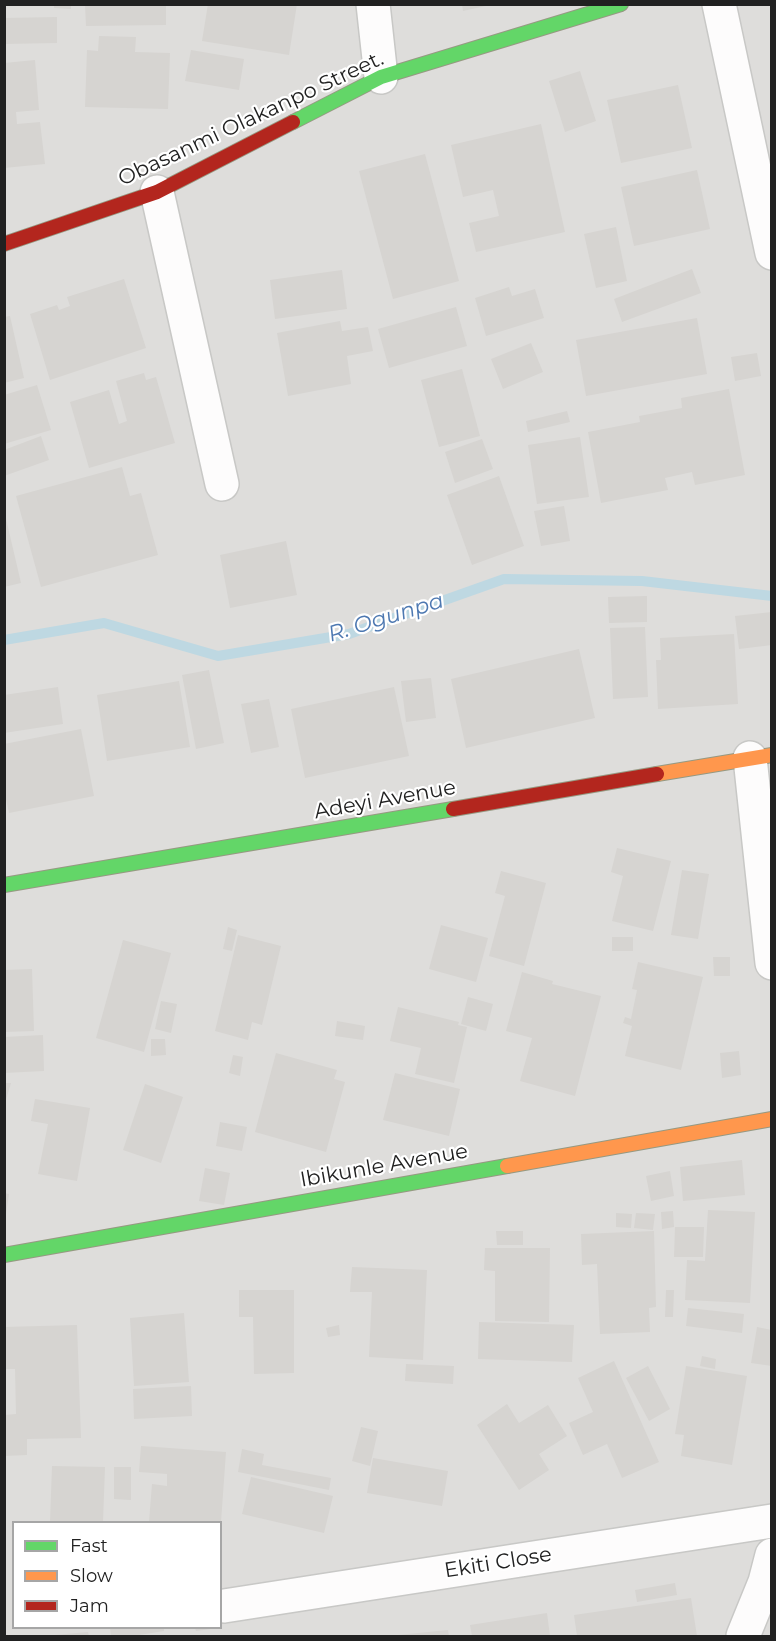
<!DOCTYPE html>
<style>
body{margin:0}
#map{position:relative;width:776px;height:1641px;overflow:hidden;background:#efeeea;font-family:Montserrat,sans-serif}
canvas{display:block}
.frame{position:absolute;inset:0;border:6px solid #212121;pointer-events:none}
.legend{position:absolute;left:12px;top:1521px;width:210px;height:108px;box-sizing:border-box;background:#fff;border:2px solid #a6a6a6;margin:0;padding:8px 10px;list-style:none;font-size:18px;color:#212121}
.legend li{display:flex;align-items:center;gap:12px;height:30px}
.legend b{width:30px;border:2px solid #a6a6a6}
</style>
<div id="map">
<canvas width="776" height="1641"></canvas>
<div class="frame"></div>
<ul class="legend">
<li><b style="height:8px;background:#63d668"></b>Fast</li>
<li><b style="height:8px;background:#ff974d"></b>Slow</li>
<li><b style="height:8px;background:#b3261e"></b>Jam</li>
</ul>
</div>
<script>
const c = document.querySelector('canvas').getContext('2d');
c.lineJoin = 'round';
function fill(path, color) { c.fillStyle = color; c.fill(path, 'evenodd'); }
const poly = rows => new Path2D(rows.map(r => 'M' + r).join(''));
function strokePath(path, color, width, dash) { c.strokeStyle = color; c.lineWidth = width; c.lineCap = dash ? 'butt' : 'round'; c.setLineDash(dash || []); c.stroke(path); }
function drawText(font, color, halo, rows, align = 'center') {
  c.font = font + ' Montserrat,sans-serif'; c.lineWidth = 4.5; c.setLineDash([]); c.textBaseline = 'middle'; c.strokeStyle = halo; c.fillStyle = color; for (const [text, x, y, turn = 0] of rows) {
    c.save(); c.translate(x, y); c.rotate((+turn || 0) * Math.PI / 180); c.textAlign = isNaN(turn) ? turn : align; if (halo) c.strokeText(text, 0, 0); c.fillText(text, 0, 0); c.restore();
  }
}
const residential = poly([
 [5,5,771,5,771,1636,5,1636],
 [14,1522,220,1522,220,1628,14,1628]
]);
const stream = poly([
 [4,640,104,623,218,656,349,634,504,579,642,581,772,596]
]);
const building = poly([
 [54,4,71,4,71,9,54,8],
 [85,4,166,4,166,25,86,26],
 [208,4,297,4,289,55,202,41],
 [462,4,490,4,490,5,463,11],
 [57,17,57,43,4,44,4,18],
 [99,36,136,37,135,52,170,53,168,109,85,107,87,50,98,51],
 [191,50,244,59,239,90,185,81],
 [35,60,39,110,16,112,17,124,40,122,45,164,4,168,4,63],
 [580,71,596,121,565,132,549,81],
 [678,85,692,148,621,163,607,100],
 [541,124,565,232,476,252,469,223,499,216,493,190,463,197,451,145],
 [425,154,459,281,393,299,359,171],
 [697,170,710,229,634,246,621,187],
 [616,227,627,281,596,288,584,234],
 [692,269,701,293,622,322,614,299],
 [342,270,347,309,275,319,270,280],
 [124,279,146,348,50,380,30,314,57,305,59,310,70,306,67,297],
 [509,287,512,296,535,289,544,318,486,336,475,298],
 [456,307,467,346,389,368,378,329],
 [10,316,24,378,4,383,4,317],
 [697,318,707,374,586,396,576,340],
 [340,321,342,331,368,327,373,351,347,356,351,384,288,396,277,333],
 [531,343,543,372,503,389,491,359],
 [757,353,761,376,735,381,731,357],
 [462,369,480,436,439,447,421,380],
 [144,373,146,380,156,377,175,443,89,468,70,402,109,390,119,424,127,421,116,381],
 [37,385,51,430,4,444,4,395],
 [729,389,745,475,695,485,692,472,665,478,668,490,601,503,588,432,640,422,639,416,682,408,681,398],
 [567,411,570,422,528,432,526,421],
 [41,436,49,460,4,476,4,450],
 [580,437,589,497,537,504,528,445],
 [482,439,493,469,455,483,445,452],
 [122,467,130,496,141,493,158,555,41,587,16,496],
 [499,476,524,546,472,565,447,495],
 [564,506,570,541,541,546,534,511],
 [4,510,21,583,4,587],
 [286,541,297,595,230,608,220,555],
 [647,596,647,622,609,623,608,597],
 [772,612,772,645,739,649,735,616],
 [645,627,648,697,613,699,610,628],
 [734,634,738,704,658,709,656,660,661,660,660,638],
 [579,649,595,718,466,748,451,679],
 [209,670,224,743,196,749,182,675],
 [431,678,436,718,406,722,401,681],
 [179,681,190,747,107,761,97,695],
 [58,687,63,724,4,733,4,695],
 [394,687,409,756,305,778,291,709],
 [269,699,279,747,251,753,241,704],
 [81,729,94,796,9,813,4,790,4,744],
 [617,848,671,861,653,931,612,921,623,876,611,872],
 [682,870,709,874,698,939,671,935],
 [501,871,546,883,524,966,489,956,505,896,495,893],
 [441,925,488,938,476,982,429,969],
 [228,927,237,930,232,951,223,949],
 [238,935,281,946,262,1025,252,1022,248,1040,215,1031],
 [612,937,633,937,633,951,612,951],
 [123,940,171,953,144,1052,96,1038],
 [713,957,730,957,730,976,714,976],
 [638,962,703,977,681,1070,625,1056,632,1026,623,1023,625,1017,631,1019,637,990,632,989],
 [32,969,34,1031,4,1032,4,970],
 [522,972,553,981,552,984,601,996,575,1096,520,1081,532,1038,506,1031],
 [468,997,493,1004,486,1031,461,1024],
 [161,1001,177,1004,171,1033,155,1029],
 [398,1007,459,1022,458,1025,467,1027,454,1083,415,1074,421,1048,390,1041],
 [337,1021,365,1026,363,1040,335,1036],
 [43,1035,44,1071,4,1073,4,1037],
 [151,1039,165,1039,166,1055,151,1056],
 [739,1051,741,1075,722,1078,720,1053],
 [276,1053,337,1070,334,1079,345,1082,326,1152,255,1132],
 [233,1055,243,1057,240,1076,229,1073],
 [395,1073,460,1089,449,1136,383,1120],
 [4,1083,11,1083,5,1103,4,1103],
 [145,1084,183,1097,161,1163,123,1150],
 [35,1099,90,1108,77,1181,38,1174,48,1124,31,1121],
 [220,1122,247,1127,242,1151,216,1146],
 [742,1160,745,1195,683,1201,680,1167],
 [205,1168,230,1173,224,1205,199,1201],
 [670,1171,674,1196,651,1201,646,1176],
 [4,1193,9,1194,6,1214,4,1214],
 [708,1210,755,1212,750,1303,685,1300,687,1260,705,1261],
 [673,1211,674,1227,662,1229,661,1212],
 [616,1213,632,1214,631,1228,616,1227],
 [636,1213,655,1214,653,1230,634,1228],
 [675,1227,704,1227,703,1257,674,1257],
 [496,1231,523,1231,523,1245,497,1245],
 [654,1231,656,1307,649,1308,650,1332,600,1334,597,1264,582,1265,581,1234],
 [485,1248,550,1248,549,1322,495,1321,495,1271,484,1270],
 [352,1267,427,1270,423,1360,369,1357,372,1292,350,1292],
 [239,1290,294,1290,294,1373,254,1374,253,1317,239,1317],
 [666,1290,674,1290,673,1317,665,1317],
 [688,1308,744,1314,742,1333,686,1326],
 [184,1313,189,1382,134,1386,130,1318],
 [479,1322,574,1325,572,1362,478,1359],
 [77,1325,81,1438,27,1439,27,1455,4,1456,4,1415,16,1414,15,1369,4,1369,4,1327],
 [339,1325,340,1335,328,1337,326,1328],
 [757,1327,772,1330,772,1366,751,1363],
 [702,1356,716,1359,715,1369,700,1366],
 [614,1361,659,1462,622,1478,607,1444,583,1455,569,1423,593,1412,578,1378],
 [406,1364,454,1366,453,1384,405,1381],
 [648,1366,670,1409,649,1421,626,1378],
 [686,1366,747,1376,732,1465,681,1456,684,1435,675,1434],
 [191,1386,192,1416,134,1419,133,1389],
 [507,1404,519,1423,548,1405,567,1436,539,1454,549,1470,519,1490,477,1425],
 [361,1427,378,1431,370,1466,352,1461],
 [141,1446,226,1452,221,1522,149,1522,152,1484,167,1486,167,1474,139,1472],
 [242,1449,264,1454,262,1465,331,1478,329,1490,238,1472],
 [373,1458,448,1471,442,1506,367,1493],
 [52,1466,105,1467,103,1522,50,1522],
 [114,1467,131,1467,131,1500,114,1499],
 [251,1477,333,1496,324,1533,242,1514],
 [675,1583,677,1595,637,1602,635,1590],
 [691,1598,697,1636,577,1636,574,1615],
 [547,1613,550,1636,472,1636,470,1625],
 [110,1628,164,1628,164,1631,133,1636,111,1636],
 [195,1628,211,1628,211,1629,196,1631],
 [448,1630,449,1636,398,1636,398,1635],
 [88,1632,89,1636,55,1636,55,1635]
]);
const street = poly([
 [373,4,381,77],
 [719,4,772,253],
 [157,192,222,484],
 [750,758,772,963],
 [224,1606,772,1521],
 [743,1636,765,1582,772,1555]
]);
const fast = poly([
 [293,122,381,77,621,4],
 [4,885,453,809],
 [4,1255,507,1166]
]);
const slow = poly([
 [657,774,772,755],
 [507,1166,772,1119]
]);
const jam = poly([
 [4,244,157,192,293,122],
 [453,809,657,774]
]);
const streetNames = [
 ["Obasanmi Olakanpo Street.",251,119,-25],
 ["Adeyi Avenue",385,800,-10],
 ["Ibikunle Avenue",384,1166,-10],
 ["Ekiti Close",498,1563,-9]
];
const waterNames = [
 ["R. Ogunpa",386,618,-17]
];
fill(residential, '#dedddb');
strokePath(stream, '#bed8e2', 10);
fill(building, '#d6d4d1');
strokePath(street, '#c8c8c6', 36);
strokePath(fast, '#969982', 16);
strokePath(slow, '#969982', 16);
strokePath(jam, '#969982', 16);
strokePath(street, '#fdfcfc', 33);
strokePath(fast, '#63d668', 14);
strokePath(slow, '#ff974d', 14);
strokePath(jam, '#b3261e', 14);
drawText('21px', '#212121', '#fff', streetNames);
drawText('italic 22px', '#4d78b1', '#fff', waterNames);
</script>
